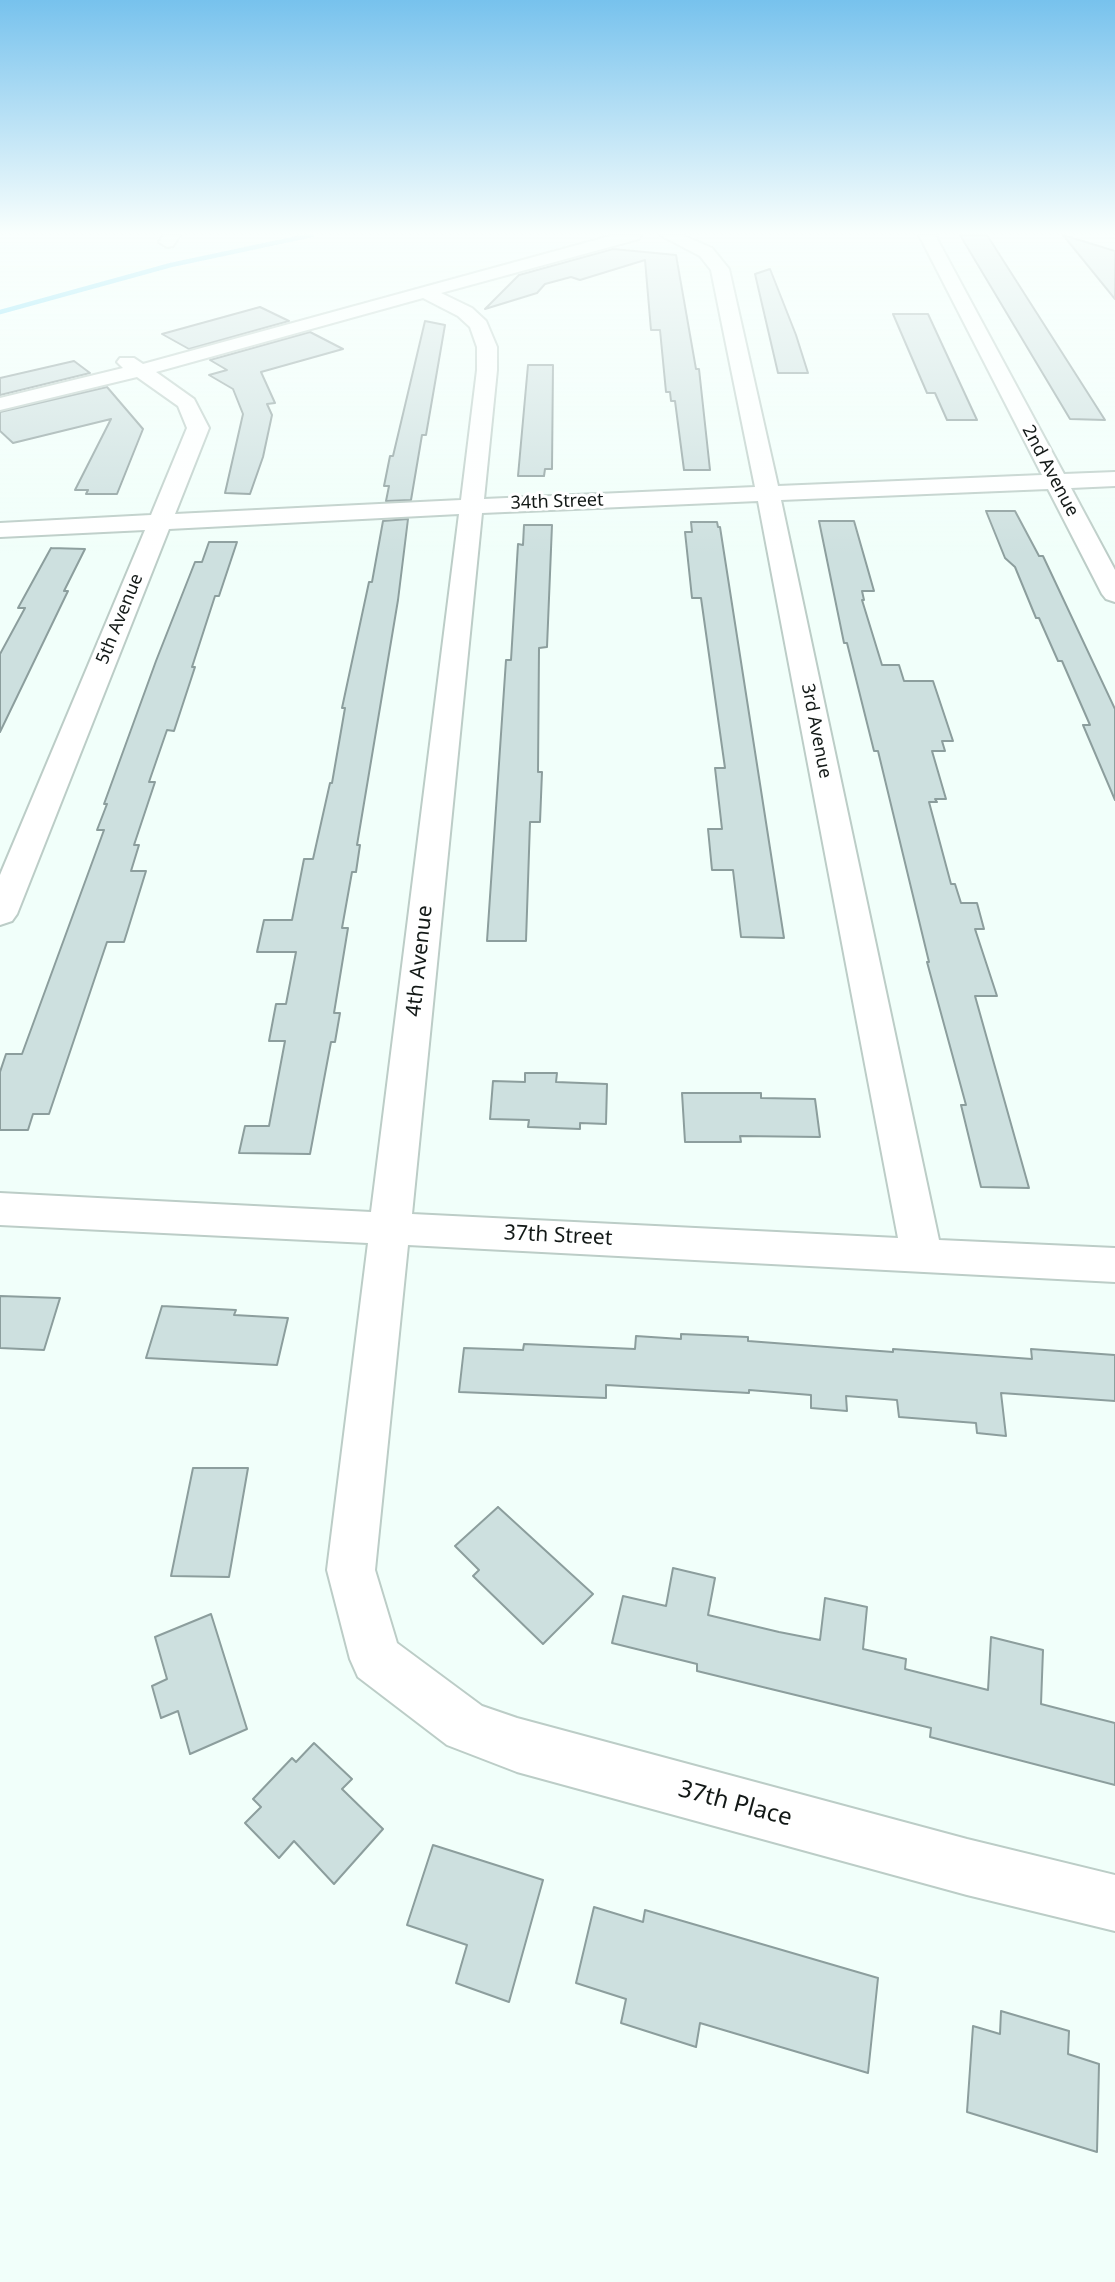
<!DOCTYPE html>
<style>
body{margin:0}
canvas{display:block;background:#f1fffa}
</style>
<canvas width="1115" height="2282"></canvas>
<script>
const c = document.querySelector('canvas').getContext('2d');
c.lineJoin = 'round';
const poly = rows => new Path2D(rows.map(r => 'M' + r).join(''));
function strokePath(path, color, width, dash) { c.strokeStyle = color; c.lineWidth = width; c.lineCap = dash ? 'butt' : 'round'; c.setLineDash(dash || []); c.stroke(path); }
function fill(path, color) { c.fillStyle = color; c.fill(path, 'evenodd'); }
function drawText(font, color, halo, rows, align = 'center') {
  c.font = font + ' "Noto Sans",sans-serif'; c.lineWidth = 6; c.setLineDash([]); c.textBaseline = 'middle'; c.strokeStyle = halo; c.fillStyle = color; for (const [text, x, y, turn = 0] of rows) {
    c.save(); c.translate(x, y); c.rotate((+turn || 0) * Math.PI / 180); c.textAlign = isNaN(turn) ? turn : align; if (halo) c.strokeText(text, 0, 0); c.fillText(text, 0, 0); c.restore();
  }
}
const stream = poly([
 [0,312,171,265,312,235]
]);
const building = poly([
 [960,235,987,235,1105,420,1070,419,960,235],
 [1063,235,1115,251,1115,299,1063,235],
 [613,249,676,255,696,369,699,369,710,470,684,470,675,401,671,401,670,392,666,392,660,330,651,330,645,260,580,280,571,277,545,284,537,293,485,309,519,275,613,249],
 [770,269,796,335,808,373,778,373,755,274,770,269],
 [260,307,289,321,189,349,162,334,260,307],
 [893,314,928,314,977,420,947,420,935,393,927,393,893,314],
 [425,321,445,325,426,435,422,435,411,500,386,501,389,486,384,486,390,456,393,456,425,321],
 [310,332,343,349,261,372,275,403,267,404,272,415,263,457,250,494,225,493,243,414,233,389,209,375,227,370,210,360,310,332],
 [74,361,90,373,0,395,0,378,74,361],
 [528,365,553,365,552,469,545,469,544,476,518,476,528,365],
 [107,387,143,429,117,494,86,494,88,490,75,490,111,419,13,443,0,431,0,412,107,387],
 [986,511,1015,511,1039,556,1043,556,1115,709,1115,800,1083,725,1090,725,1062,661,1058,661,1039,618,1036,618,1015,567,1005,558,986,511],
 [408,519,398,600,357,845,360,845,356,872,352,872,342,928,348,928,334,1013,340,1013,335,1042,331,1042,310,1154,239,1153,245,1126,269,1126,285,1041,269,1041,276,1004,286,1004,296,952,257,952,264,920,292,920,304,859,313,859,330,783,332,783,345,708,342,708,369,582,372,582,383,521,408,519],
 [819,521,854,521,874,591,862,591,864,600,862,600,882,665,899,665,904,681,933,681,953,741,942,741,945,751,932,751,946,799,935,799,937,802,929,802,951,884,955,884,961,903,977,903,984,929,975,929,997,996,975,996,1029,1188,981,1187,961,1105,966,1105,927,962,929,962,878,751,874,751,847,643,844,643,819,521],
 [691,522,717,522,718,527,720,527,784,938,741,937,733,870,712,870,708,829,722,829,715,768,725,768,701,598,692,598,685,532,692,532,691,522],
 [524,525,552,525,547,647,539,648,538,772,542,772,540,822,530,822,526,941,487,941,506,660,511,660,518,544,523,545,524,525],
 [209,542,237,542,219,596,215,596,192,667,195,667,174,731,167,730,149,782,155,782,134,845,139,845,131,871,146,871,124,942,107,942,49,1114,33,1114,28,1130,0,1130,0,1072,6,1054,22,1054,104,830,97,830,107,804,104,804,156,661,195,562,202,562,209,542],
 [51,548,85,549,64,591,68,591,0,732,0,654,25,608,18,608,51,548],
 [525,1073,557,1073,556,1082,607,1084,606,1124,580,1123,580,1129,528,1127,529,1120,490,1119,493,1081,525,1082,525,1073],
 [682,1093,761,1093,761,1098,815,1099,820,1137,740,1136,741,1142,685,1142,682,1093],
 [0,1296,60,1298,44,1350,0,1348,0,1296],
 [162,1306,236,1310,234,1315,288,1318,277,1365,146,1358,162,1306],
 [681,1334,748,1337,748,1341,893,1352,893,1349,1032,1359,1031,1349,1115,1355,1115,1401,1001,1393,1006,1436,977,1433,976,1423,899,1417,897,1400,846,1396,847,1411,811,1408,811,1395,749,1390,749,1393,606,1385,606,1398,459,1392,464,1348,523,1350,524,1344,635,1349,636,1336,681,1339,681,1334],
 [193,1468,248,1468,229,1577,171,1576,193,1468],
 [498,1507,593,1594,543,1644,473,1576,479,1570,455,1546,498,1507],
 [673,1568,715,1578,708,1615,779,1632,820,1640,825,1598,867,1607,863,1649,906,1659,905,1669,988,1690,991,1637,1043,1650,1041,1704,1115,1723,1115,1785,930,1737,931,1728,697,1671,697,1664,612,1643,623,1596,666,1606,673,1568],
 [211,1614,247,1729,190,1754,178,1711,161,1718,152,1686,167,1679,155,1637,211,1614],
 [314,1743,352,1779,342,1789,383,1829,334,1884,294,1841,279,1858,245,1823,261,1807,253,1799,292,1758,296,1762,314,1743],
 [433,1845,543,1880,509,2002,456,1983,467,1945,407,1925,433,1845],
 [594,1907,643,1922,645,1910,878,1978,868,2073,700,2023,696,2047,621,2023,626,1999,576,1983,594,1907],
 [1001,2011,1069,2031,1068,2054,1099,2064,1097,2152,967,2112,973,2026,1000,2034,1001,2011]
]);
const minor = poly([
 [164,235,180,235,173,246,167,247,159,242,164,235],
 [614,235,641,235,639,239,441,293,472,308,486,321,497,347,497,370,484,499,755,487,711,270,700,256,660,235,682,235,712,248,729,269,778,486,1042,475,919,235,935,235,1064,474,1115,472,1115,486,1071,488,1115,570,1115,602,1106,599,1102,594,1048,489,781,500,939,1240,1115,1248,1115,1282,408,1245,375,1570,397,1643,482,1706,517,1718,967,1839,1115,1875,1115,1931,967,1895,517,1772,447,1745,358,1677,350,1659,327,1570,368,1243,0,1225,0,1193,371,1212,459,514,169,529,17,914,12,921,0,925,0,875,145,530,0,537,0,523,151,515,187,428,178,406,137,377,0,410,0,398,123,368,117,362,120,358,134,358,143,364,614,235],
 [423,298,458,316,470,327,477,347,477,370,461,500,175,514,209,428,194,399,156,372,423,298],
 [758,501,898,1238,412,1214,482,513,758,501]
]);
const farStreetnames = [
 ["2nd Avenue",1050,471,62],
 ["34th Street",557,502,-2],
 ["5th Avenue",120,619,-68],
 ["3rd Avenue",816,731,79]
];
const streetNames = [
 ["4th Avenue",420,961,-84],
 ["37th Street",558,1236,3]
];
const nearStreetnames = [
 ["37th Place",735,1804,15]
];
strokePath(stream, '#6ed8f5', 4.5);
fill(building, '#cde0df');
strokePath(building, '#8c9e9d', 2);
strokePath(minor, '#bccdc7', 4);
fill(minor, '#fff');
const sky = c.createLinearGradient(0, 0, 0, 555);
sky.addColorStop(0, '#77c2ed');
sky.addColorStop(0.42, '#f9fffd');
sky.addColorStop(1, '#f9fffd00');
c.fillStyle = sky;
c.fillRect(0, 0, 1115, 555);
drawText('18px', '#131917', '#fff', farStreetnames);
drawText('21px', '#131917', '#fff', streetNames);
drawText('24px', '#131917', '#fff', nearStreetnames);
</script>
